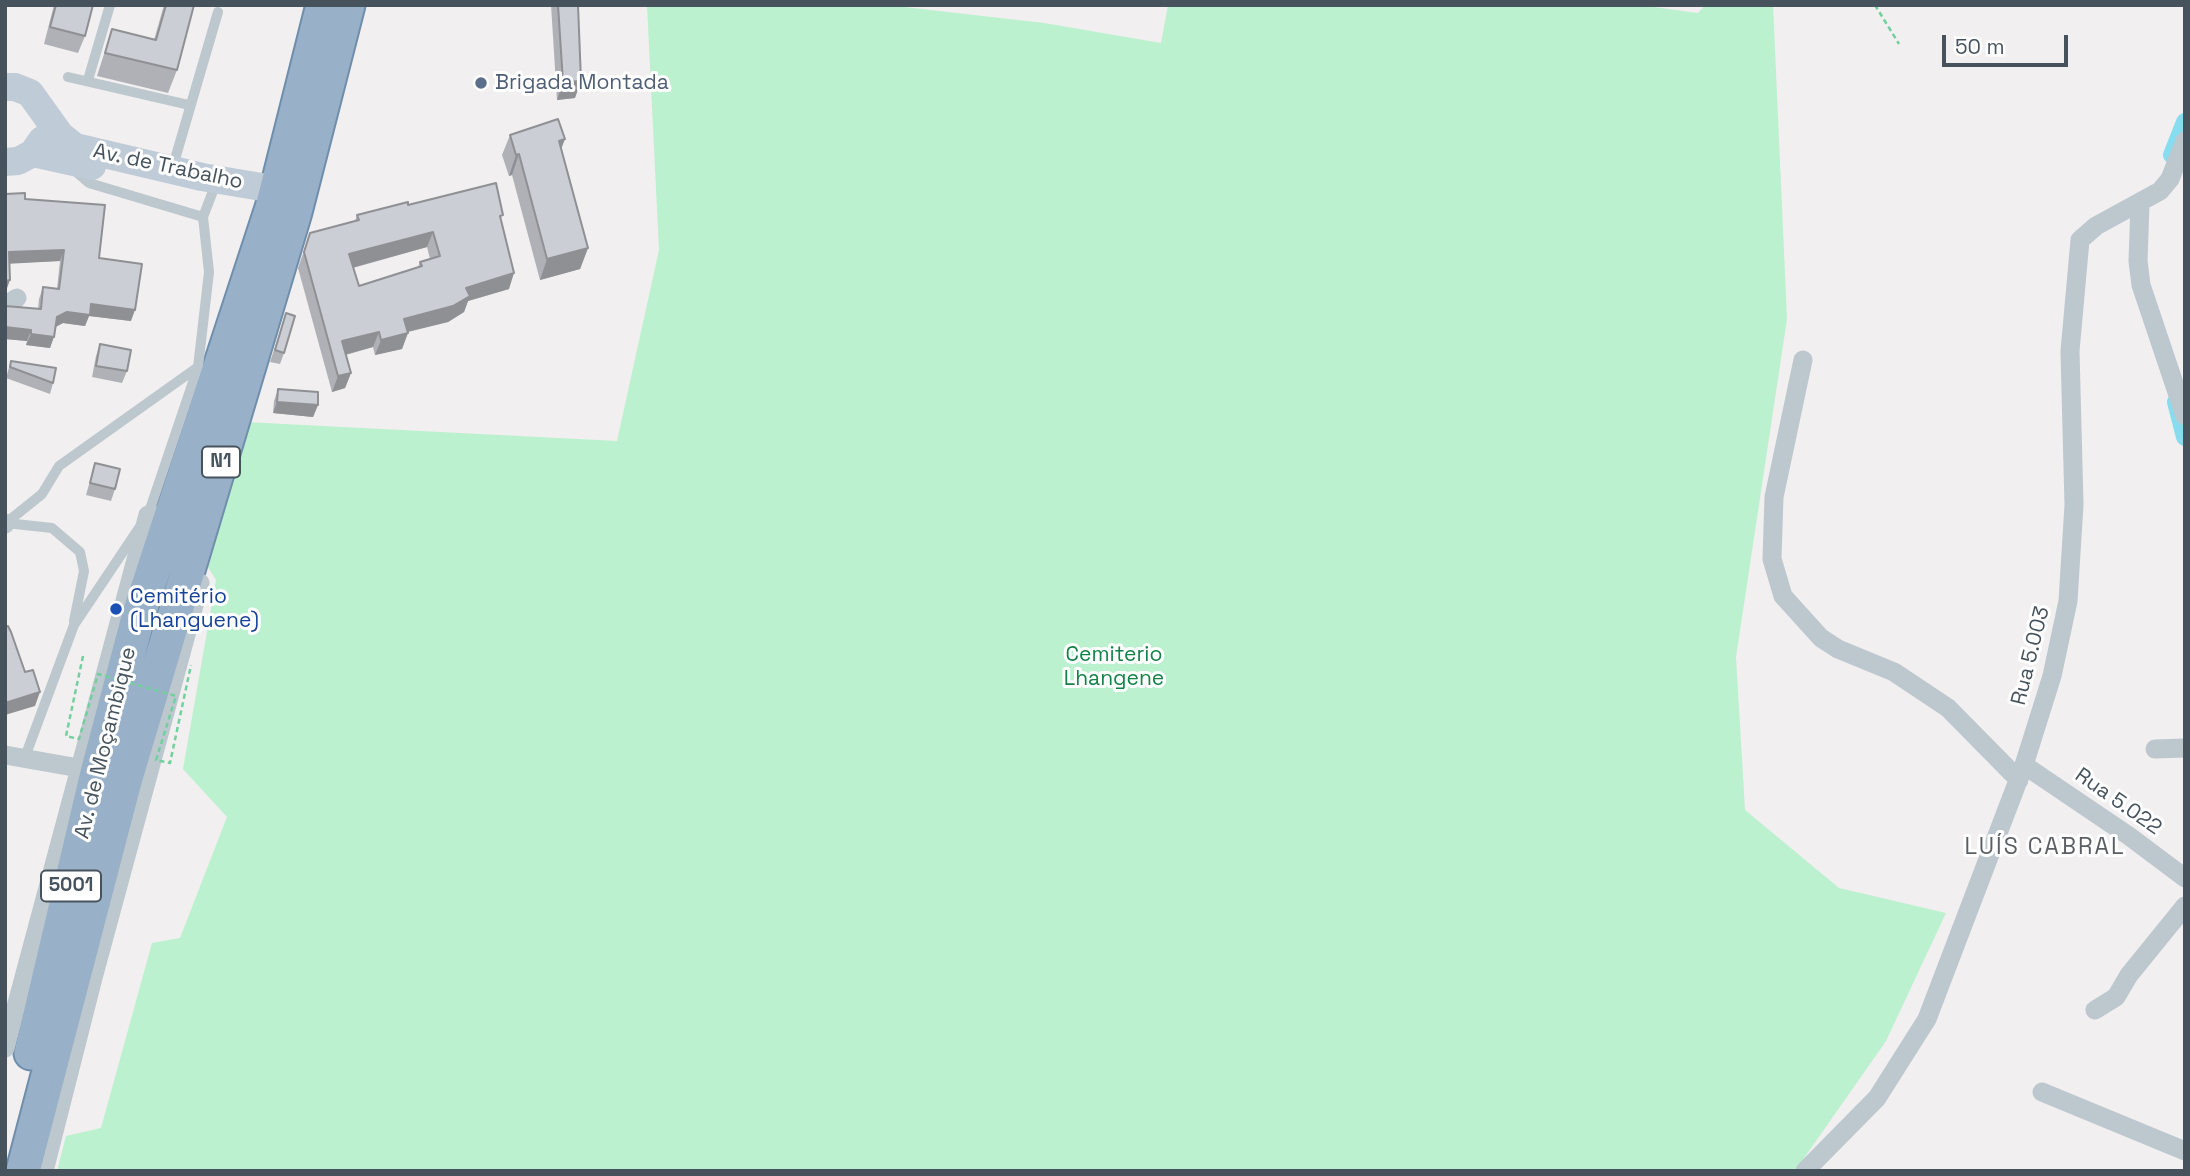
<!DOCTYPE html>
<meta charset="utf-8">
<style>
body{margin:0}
#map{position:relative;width:2190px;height:1176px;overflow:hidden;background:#f1efef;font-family:"Space Grotesk",sans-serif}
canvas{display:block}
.frame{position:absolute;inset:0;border:7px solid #46535d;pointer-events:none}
.scale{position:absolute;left:1942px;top:35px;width:126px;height:32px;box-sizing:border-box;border:4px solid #46535d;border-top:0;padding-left:9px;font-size:21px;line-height:24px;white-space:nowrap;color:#46535d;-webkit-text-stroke:5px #fff;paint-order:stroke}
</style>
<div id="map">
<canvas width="2190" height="1176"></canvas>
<div class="frame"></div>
<div class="scale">50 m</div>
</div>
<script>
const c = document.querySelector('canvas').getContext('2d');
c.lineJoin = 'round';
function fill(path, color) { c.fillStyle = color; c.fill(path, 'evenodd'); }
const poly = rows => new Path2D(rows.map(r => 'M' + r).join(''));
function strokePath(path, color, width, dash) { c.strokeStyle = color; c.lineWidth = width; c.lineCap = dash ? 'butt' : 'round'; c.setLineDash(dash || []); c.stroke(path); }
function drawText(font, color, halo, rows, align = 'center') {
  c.font = font + ' "Space Grotesk",sans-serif'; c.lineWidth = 6; c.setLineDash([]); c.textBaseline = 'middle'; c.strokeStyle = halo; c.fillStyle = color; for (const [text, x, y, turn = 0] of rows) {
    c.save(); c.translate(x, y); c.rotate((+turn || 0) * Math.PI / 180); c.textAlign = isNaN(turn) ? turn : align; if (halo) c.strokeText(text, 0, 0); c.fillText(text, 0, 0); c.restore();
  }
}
const green = poly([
 [647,5,887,5,1044,23,1161,43,1168,5,1639,5,1698,13,1705,5,1773,5,1787,319,1736,657,1745,810,1839,888,1946,913,1886,1041,1795,1171,57,1171,66,1136,101,1128,152,943,180,938,227,817,183,769,216,580,206,564,245,422,617,441,659,250]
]);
const canal = poly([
 [2172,155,2185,122],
 [2176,402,2185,437]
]);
const path = poly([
 [1875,5,1899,44]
]);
const service = poly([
 [68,77,189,105],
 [88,80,110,5],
 [173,166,218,12],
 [74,170,89,183,203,217],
 [148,515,198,367,209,272,203,217,213,191],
 [6,523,42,494,59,466,198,367],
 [6,523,52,528,80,552,84,571,74,621],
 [25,757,74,625,139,528]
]);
const minor = poly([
 [2140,204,2138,261,2141,285,2185,416],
 [5,306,17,298],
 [1803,360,1774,497,1772,559,1783,596,1821,638,1838,649,1894,672,1948,708,2019,780],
 [5,523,5,524],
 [2155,749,2185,748],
 [5,755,79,768],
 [2024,765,2129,836,2185,878],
 [2095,1010,2116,997,2129,975,2185,906],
 [5,1048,148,515,172,517],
 [2042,1092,2185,1151],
 [44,1171,93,978,200,583],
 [1805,1171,1877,1098,1927,1019,2024,765,2052,676,2068,601,2074,505,2070,351,2080,240,2096,226,2160,191,2170,179,2185,141]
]);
const secondary = poly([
 [5,87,15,87,30,93,60,135,75,147,202,177,297,193],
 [33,153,92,166],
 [5,162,18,161,33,153,42,140]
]);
const trunk = poly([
 [31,1053,97,773,139,614,272,208,323,5],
 [23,1171,125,781,295,212,348,5]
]);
const pathBridge = poly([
 [83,656,66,736,79,739,98,674,176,696,156,760,170,763,191,665]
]);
const wall = poly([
 [54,5,93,5,85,36,78,53,44,44],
 [164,5,194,5,177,70,168,93,97,76,112,29,154,40],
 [551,5,578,5,575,98,557,100],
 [510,135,561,149,588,248,580,269,540,280,512,175,509,176,502,155],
 [5,194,25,199,99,258,131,321,89,316,85,326,63,323,56,327,50,348,26,345,27,341,5,339,5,306,38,309,39,299,43,287,57,289,60,261,10,263,6,291],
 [408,205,501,220,509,289,468,301,464,312,448,322,408,332,402,349,375,355,373,347,346,355,351,373,345,388,332,392,298,268,310,233,355,221,357,215],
 [427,247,430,259,420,262,418,267,359,286,353,268],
 [286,313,284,353,280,364,270,362],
 [100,344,127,371,122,383,92,377,96,356],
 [11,361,53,383,50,394,6,378],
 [278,389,318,405,313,417,273,413,274,401],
 [95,463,115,489,111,501,86,495]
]);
const shadedWall = poly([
 [581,81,575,98,557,100,563,82],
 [565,139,557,160,559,141],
 [519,154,512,175,509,176,516,155],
 [433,232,427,247,344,270,349,254],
 [588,248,580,269,540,280,547,259],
 [64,250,60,261,5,264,9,252],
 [514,273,509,289,468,301,464,312,448,322,398,334,404,319,466,288],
 [10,280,6,291,5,281],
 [91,304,135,310,131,321,89,316,85,326,63,323,53,328,57,317,67,312],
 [5,327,31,330,27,341,5,339],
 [379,332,373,347,336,357,342,341],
 [408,333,402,349,375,355,381,340],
 [31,334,54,337,50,348,26,345],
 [351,373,345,388,332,392,338,376],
 [277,402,318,405,313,417,273,413],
 [40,692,35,706,5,715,5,703]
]);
const building = poly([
 [56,5,93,5,85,36,50,27,56,5],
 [166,5,194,5,177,70,105,53,112,29,156,40,166,5],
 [558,5,578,5,581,81,563,82,558,5],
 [558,119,565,139,559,141,588,248,547,259,519,154,516,155,510,135,558,119],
 [496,183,503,215,500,216,514,273,466,288,470,296,453,306,404,319,408,333,381,340,379,332,342,341,351,373,338,376,304,252,310,233,359,220,357,215,408,202,408,205,496,183],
 [433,232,440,256,420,262,422,266,359,286,349,254,433,232],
 [25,193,25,199,105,205,99,258,142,264,135,310,91,304,90,315,67,312,57,317,54,337,31,334,31,330,5,327,5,306,41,309,43,287,59,289,64,250,9,252,10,280,5,281,5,194,25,193],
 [286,313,295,316,284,353,275,350,286,313],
 [100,344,131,350,127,371,96,366,100,344],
 [11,361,56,368,53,383,10,367,11,361],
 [278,389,318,392,318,405,277,402,278,389],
 [95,463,120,469,115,489,90,483,95,463],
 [8,626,11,632,25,672,33,670,40,692,5,703,5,627,8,626]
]);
const markers = [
 [481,83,7,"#5c6f8a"],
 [116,609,7,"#1a4fb4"]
];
const shields = [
 [221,462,38],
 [71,886,60]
];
const shieldNames = [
 ["N1",221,462],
 ["5001",71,886]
];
const serviceNames = [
 ["Brigada Montada",495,83]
];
const streetNames = [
 ["Av. de Trabalho",168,167,12],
 ["Rua 5.003",2031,656,-76],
 ["Av. de Moçambique",106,743,-76],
 ["Rua 5.022",2118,802,35]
];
const transitNames = [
 ["Cemitério",130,597],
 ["(Lhanguene)",130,621]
];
const parkNames = [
 ["Cemiterio",1114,655],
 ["Lhangene",1114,679]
];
const neighbourhoodNames = [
 ["LUÍS CABRAL",2045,848]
];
fill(green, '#bbf1ce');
strokePath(canal, '#86ddf0', 18);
strokePath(trunk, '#6f8eac', 37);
strokePath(path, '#72d09e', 2.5, [5, 3.5]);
strokePath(service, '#bcc7ce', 10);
strokePath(minor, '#bcc7ce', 19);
strokePath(secondary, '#bfcbd7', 28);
strokePath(trunk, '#98b1c8', 33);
strokePath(pathBridge, '#72d09e', 2.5, [5, 3.5]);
fill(wall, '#afb1b6');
fill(shadedWall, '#8e9094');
fill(building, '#cbced4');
strokePath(building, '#8e9094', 2);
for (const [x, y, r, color] of markers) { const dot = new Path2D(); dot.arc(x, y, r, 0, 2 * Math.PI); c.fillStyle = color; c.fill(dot); strokePath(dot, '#fff', 2.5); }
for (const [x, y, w] of shields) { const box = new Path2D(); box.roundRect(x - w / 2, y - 15.5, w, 31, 5); c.fillStyle = '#fff'; c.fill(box); strokePath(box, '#46535d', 2); }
drawText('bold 19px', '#46535d', null, shieldNames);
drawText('21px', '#4e5e75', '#fff', serviceNames, 'left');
drawText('21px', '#46535d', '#fff', streetNames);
drawText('21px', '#164399', '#fff', transitNames, 'left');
drawText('21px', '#138247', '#fff', parkNames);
c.letterSpacing = '2px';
drawText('23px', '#5b5f64', '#fff', neighbourhoodNames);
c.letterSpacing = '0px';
</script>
